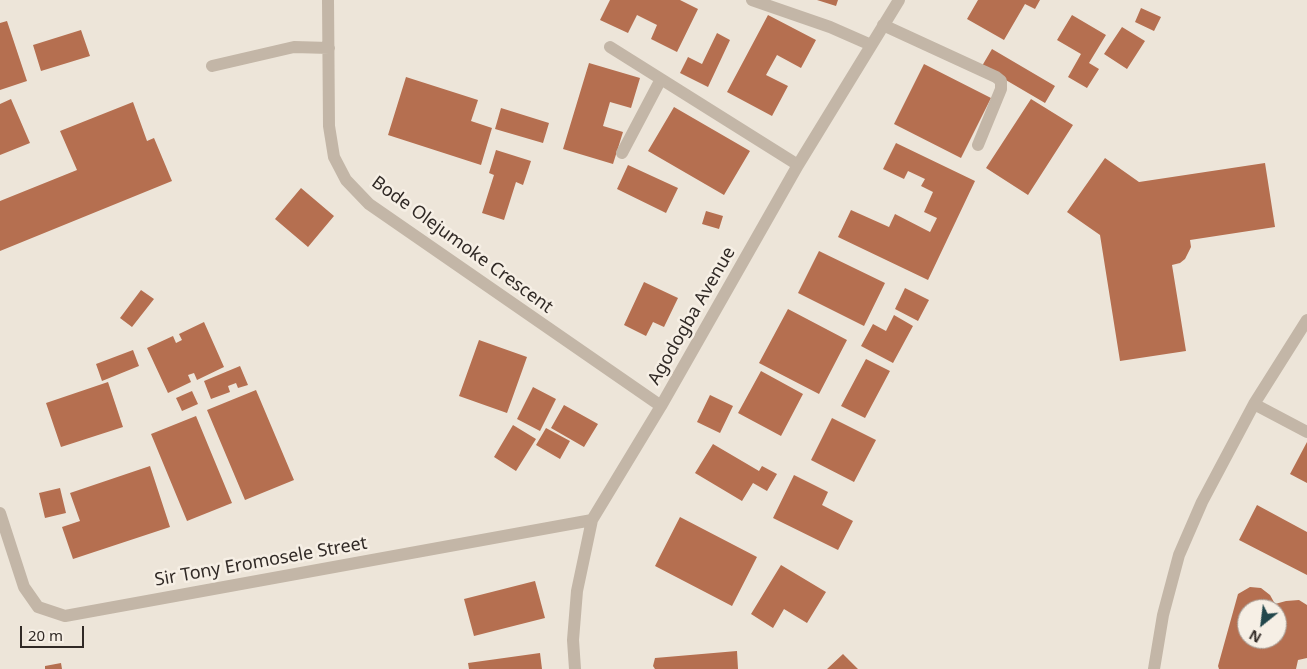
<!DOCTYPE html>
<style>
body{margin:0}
#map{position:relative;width:1307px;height:669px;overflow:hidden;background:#ede5d9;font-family:"Noto Sans",sans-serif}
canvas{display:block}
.north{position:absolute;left:1237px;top:599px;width:50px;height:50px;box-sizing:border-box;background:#f6efe5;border:1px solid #a7a099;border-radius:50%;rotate:209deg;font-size:14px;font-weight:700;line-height:20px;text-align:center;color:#312a26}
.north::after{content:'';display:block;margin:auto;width:18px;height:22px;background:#22474c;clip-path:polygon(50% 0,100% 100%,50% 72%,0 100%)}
.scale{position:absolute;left:20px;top:626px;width:64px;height:22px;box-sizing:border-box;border:2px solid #312a26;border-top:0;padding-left:6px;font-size:15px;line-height:18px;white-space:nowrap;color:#312a26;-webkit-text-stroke:4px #f6efe5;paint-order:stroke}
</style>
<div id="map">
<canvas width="1307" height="669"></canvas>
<div class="north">N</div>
<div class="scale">20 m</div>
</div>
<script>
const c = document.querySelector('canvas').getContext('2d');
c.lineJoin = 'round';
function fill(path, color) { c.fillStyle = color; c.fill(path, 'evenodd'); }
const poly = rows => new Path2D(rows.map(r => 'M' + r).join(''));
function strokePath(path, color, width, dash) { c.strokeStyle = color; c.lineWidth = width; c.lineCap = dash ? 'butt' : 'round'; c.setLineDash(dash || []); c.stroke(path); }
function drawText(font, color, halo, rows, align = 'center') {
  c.font = font + ' "Noto Sans",sans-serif'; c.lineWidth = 5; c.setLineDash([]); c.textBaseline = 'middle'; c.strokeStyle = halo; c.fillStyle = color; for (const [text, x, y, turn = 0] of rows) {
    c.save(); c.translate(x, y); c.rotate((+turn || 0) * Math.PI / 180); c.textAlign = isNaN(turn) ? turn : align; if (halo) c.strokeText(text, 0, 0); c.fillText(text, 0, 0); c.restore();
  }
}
const building = poly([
 [610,0,680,0,698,9,677,52,651,39,657,25,637,15,628,33,600,20],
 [817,0,838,0,836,6],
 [978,0,1040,0,1035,9,1025,4,1004,40,967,19],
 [1141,8,1161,17,1154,31,1135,22],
 [768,15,816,40,801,68,777,55,766,75,788,86,772,116,727,92],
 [1072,15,1106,35,1089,63,1099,69,1087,88,1068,77,1081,54,1057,40],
 [7,21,27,81,0,90,0,23],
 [1122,27,1145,41,1127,69,1104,54],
 [81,30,90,56,41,71,33,45],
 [717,33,730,40,708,87,680,73,688,57,702,64],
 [992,49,1055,86,1045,103,982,66],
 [589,63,640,78,631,108,610,102,603,126,623,132,613,164,563,149],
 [924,64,991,98,961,158,894,124],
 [406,77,478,100,471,121,492,128,481,165,388,135],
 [11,99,30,143,0,155,0,104],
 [1031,99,1073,125,1028,195,986,168],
 [133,102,147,141,154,138,172,181,0,251,0,201,77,170,60,131],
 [674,107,750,151,724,195,648,151],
 [501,108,549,123,543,143,495,129],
 [896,143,975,181,928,280,838,237,851,210,889,227,895,214,930,232,937,218,924,212,933,192,921,186,925,179,908,171,904,179,883,169],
 [496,150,531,161,523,185,516,182,504,220,482,213,494,175,489,173],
 [1105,158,1139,182,1265,163,1275,227,1190,240,1191,247,1185,259,1180,263,1172,265,1186,351,1120,361,1100,235,1067,212],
 [628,165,678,188,666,213,617,189],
 [301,188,334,216,308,247,275,219],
 [706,211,723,216,719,229,702,224],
 [819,251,885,283,864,326,798,293],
 [644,282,678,298,664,327,653,322,646,336,624,325],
 [905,288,929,300,918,321,895,309],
 [141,290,154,299,132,327,120,318],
 [788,309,847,340,819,394,759,363],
 [894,315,913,326,893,363,861,346,873,324,886,331],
 [204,322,224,367,197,380,194,373,188,375,191,382,168,393,147,348,173,336,176,343,182,340,179,334],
 [479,340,527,357,507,413,459,396],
 [133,350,139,366,102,381,96,364],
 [866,359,890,371,865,418,841,406],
 [240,366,248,385,238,388,236,383,228,386,230,392,211,399,204,381],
 [761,371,803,394,781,436,738,413],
 [108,382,123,427,61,447,46,403],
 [533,387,556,399,540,431,517,419],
 [256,390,294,480,245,500,207,410],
 [192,391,198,404,182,411,176,398],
 [710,395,733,406,720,433,697,422],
 [564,405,598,424,584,447,551,428],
 [196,416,232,503,187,521,151,434],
 [832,418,876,440,854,482,811,460],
 [513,425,536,439,516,471,494,457],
 [546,428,570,441,560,459,536,445],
 [1307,442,1307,483,1290,474],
 [713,444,759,471,762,466,777,474,767,491,753,483,742,501,695,473],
 [150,466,170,527,73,559,62,527,80,521,70,493],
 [794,475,828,492,822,505,853,521,838,550,773,518],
 [60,488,66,513,45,518,39,493],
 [1257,505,1307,532,1307,575,1239,540],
 [680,517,757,557,732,606,655,566],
 [781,565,826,592,807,623,784,609,773,628,751,614],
 [535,581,545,618,474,636,464,599],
 [1250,587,1261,588,1270,595,1275,604,1286,601,1299,600,1307,605,1307,658,1298,660,1296,669,1219,669,1218,666,1238,594],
 [1247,609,1277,609,1277,639,1247,639],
 [737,651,738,669,655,669,653,666,655,658],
 [540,653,542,669,469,669,468,663],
 [843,654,858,669,827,669],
 [61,663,62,669,45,669,45,666]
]);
const minor = poly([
 [328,0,329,126,334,157,346,180,369,204,661,406],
 [752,0,830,27,871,45],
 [883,25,996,77,1001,81,1001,89,978,145],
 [610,47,798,165],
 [212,66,294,47,329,48],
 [622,153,661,79],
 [1254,404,1307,432],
 [0,513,24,587,38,607,65,616,592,520],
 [575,669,573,640,577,591,592,520,661,406,798,165,899,0],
 [1154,669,1163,615,1179,555,1202,502,1254,404,1307,320]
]);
const streetNames = [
 ["Bode Olejumoke Crescent",462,245,36],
 ["Agodogba Avenue",692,316,-60],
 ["Sir Tony Eromosele Street",261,562,-10]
];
fill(building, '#b56f50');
strokePath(minor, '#c3b6a7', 12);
drawText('18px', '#312a26', '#f6efe5', streetNames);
</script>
